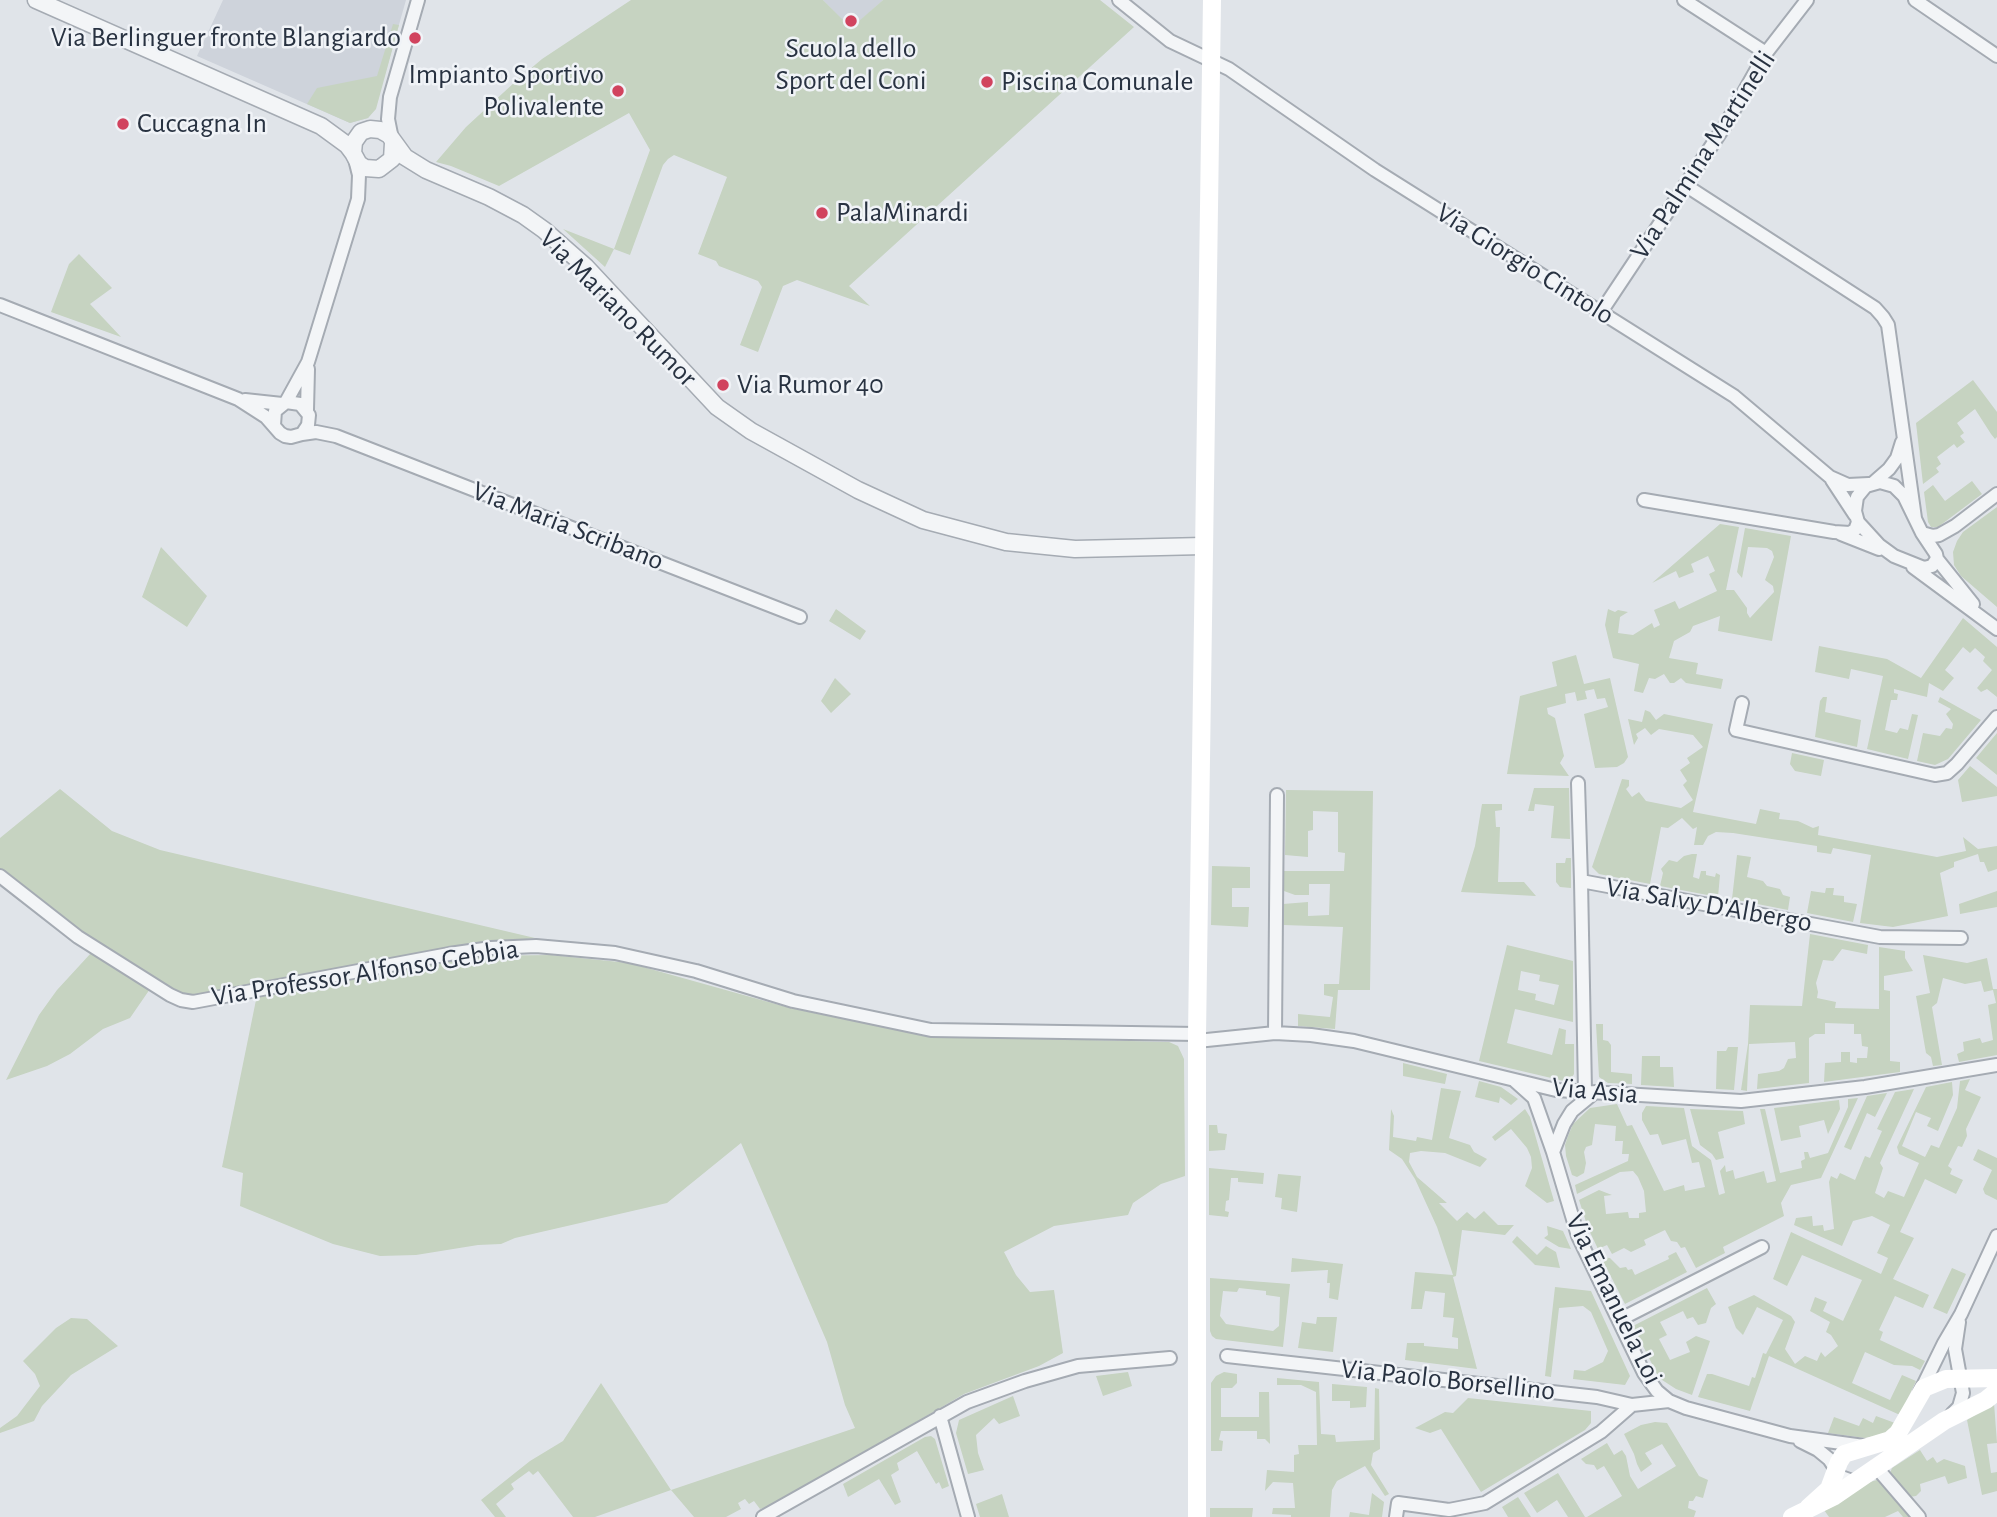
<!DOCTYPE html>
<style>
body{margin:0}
canvas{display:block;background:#e0e4e9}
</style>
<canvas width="1997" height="1517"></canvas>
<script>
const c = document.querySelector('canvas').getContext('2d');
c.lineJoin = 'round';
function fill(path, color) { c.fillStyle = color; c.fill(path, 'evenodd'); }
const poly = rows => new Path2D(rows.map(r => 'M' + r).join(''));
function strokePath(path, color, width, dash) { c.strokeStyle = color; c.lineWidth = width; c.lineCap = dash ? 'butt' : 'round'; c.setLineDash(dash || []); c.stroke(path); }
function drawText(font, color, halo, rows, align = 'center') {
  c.font = font + ' "Alegreya Sans",sans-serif'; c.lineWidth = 5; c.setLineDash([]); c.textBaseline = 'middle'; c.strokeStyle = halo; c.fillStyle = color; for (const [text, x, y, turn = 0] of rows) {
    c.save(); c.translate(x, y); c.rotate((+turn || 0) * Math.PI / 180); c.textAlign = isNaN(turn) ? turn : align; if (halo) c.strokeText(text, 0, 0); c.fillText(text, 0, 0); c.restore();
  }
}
const built = poly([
 [223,0,406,0,375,109,368,118,350,123,197,56],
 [823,0,883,0,851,29]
]);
const green = poly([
 [631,0,823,0,851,28,883,0,1100,0,1134,27,849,286,870,306,797,280,783,286,758,352,740,345,762,287,758,281,719,266,716,261,698,254,727,177,674,155,668,159,663,165,630,255,614,249,605,267,563,229,614,249,650,150,629,113,499,186,451,166,436,162,466,127,516,81,542,59],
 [393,24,399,25,376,109,368,118,350,123,307,104,317,88,377,76],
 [79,254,112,288,90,304,121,337,51,312,69,264],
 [1973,380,1997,412,1997,437,1995,439,1991,434,1975,409,1957,423,1964,433,1960,436,1965,442,1957,448,1954,444,1937,457,1941,464,1936,468,1939,472,1923,484,1916,423],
 [1972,481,1982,494,1938,527,1931,527,1928,522,1924,492,1933,485,1945,501],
 [1997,507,1997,607,1961,576,1954,565,1953,552,1957,541,1963,532],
 [1720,524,1739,527,1726,590,1734,590,1747,608,1747,613,1750,618,1774,592,1773,586,1765,580,1774,557,1772,551,1767,548,1748,547,1742,578,1737,572,1745,528,1791,536,1772,641,1718,631,1720,616,1693,626,1690,632,1674,641,1669,658,1698,663,1696,674,1723,679,1721,689,1686,683,1681,678,1674,683,1670,683,1664,674,1655,679,1649,678,1643,693,1634,691,1639,664,1613,658,1605,625,1608,609,1615,612,1618,610,1628,612,1620,617,1618,633,1633,635,1652,623,1654,628,1660,625,1654,610,1675,601,1679,609,1717,591,1709,574,1715,571,1708,556,1691,564,1694,572,1679,578,1676,571,1652,583],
 [161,547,207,596,187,627,142,597],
 [836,609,866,631,860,640,829,621],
 [1963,618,1997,647,1997,697,1987,689,1981,692,1977,688,1992,670,1983,661,1985,657,1975,648,1970,653,1963,647,1945,670,1954,678,1943,691,1929,683,1927,697,1894,689,1894,693,1898,694,1897,700,1891,700,1885,730,1897,733,1900,728,1908,730,1912,714,1918,715,1908,759,1867,749,1883,676,1851,669,1849,679,1815,672,1819,646,1887,659,1921,678],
 [1576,655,1584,684,1610,678,1628,757,1624,763,1617,767,1595,768,1584,714,1608,707,1605,698,1597,699,1594,689,1585,691,1587,699,1577,701,1575,692,1565,694,1566,703,1547,708,1548,714,1555,718,1564,756,1560,763,1569,776,1507,774,1520,696,1557,686,1552,662],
 [835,678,851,694,831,713,821,701],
 [1823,697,1827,697,1825,712,1861,720,1857,747,1815,737,1820,701],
 [1940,697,1981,720,1948,759,1935,765,1917,761,1923,733,1940,736,1946,728,1952,729,1953,724,1946,714,1951,709,1938,702],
 [1645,710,1650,712,1656,720,1664,714,1713,724,1693,812,1756,824,1760,809,1780,813,1779,819,1798,821,1813,828,1819,826,1818,835,1937,857,1966,851,1963,837,1978,849,1997,846,1997,869,1988,872,1984,862,1980,862,1978,854,1954,862,1954,867,1940,873,1948,916,1893,927,1860,923,1871,855,1833,848,1831,854,1817,852,1817,846,1733,833,1716,832,1708,836,1703,845,1694,845,1697,827,1693,829,1682,818,1668,828,1661,827,1650,884,1599,874,1592,867,1622,779,1629,780,1629,786,1626,789,1632,797,1639,792,1646,801,1681,808,1693,800,1683,785,1687,781,1680,770,1690,763,1687,758,1703,747,1693,735,1659,729,1651,735,1645,728,1636,734,1638,738,1634,745,1628,719,1642,722],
 [1997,733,1997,775,1976,758],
 [1792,753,1824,760,1821,776,1795,771,1790,764],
 [1970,766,1997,787,1997,796,1962,802,1958,780],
 [1534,788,1569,788,1570,839,1551,838,1554,806,1535,804,1534,811,1528,811],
 [60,789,112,831,160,850,535,938,445,948,198,997,179,995,120,959,71,925,0,869,0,838],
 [1286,790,1373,791,1370,990,1338,990,1335,1029,1298,1026,1298,1014,1330,1017,1333,997,1324,995,1324,984,1339,984,1343,927,1283,925,1283,904,1308,902,1308,916,1329,915,1330,884,1309,884,1309,895,1295,895,1284,891,1284,871,1344,871,1345,853,1338,852,1338,812,1313,811,1313,830,1308,831,1308,857,1285,855],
 [1482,804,1502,804,1502,810,1495,811,1496,827,1500,827,1498,882,1524,882,1536,896,1461,892,1475,846],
 [1692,854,1697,854,1693,877,1699,879,1701,871,1706,871,1706,875,1715,877,1716,873,1720,875,1718,897,1660,886,1663,873,1661,869,1669,860,1677,862,1684,856],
 [1737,855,1751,857,1747,877,1763,881,1767,886,1780,889,1783,895,1790,897,1788,910,1732,899],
 [1566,858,1571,858,1571,888,1560,887,1556,882,1556,863,1565,863],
 [1212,866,1250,867,1250,888,1232,888,1232,907,1249,907,1248,927,1211,925],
 [1826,888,1834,888,1833,895,1844,896,1844,902,1857,904,1853,922,1807,913,1811,891,1825,893],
 [1997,891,1997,907,1960,914,1959,904],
 [1810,934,1868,945,1867,954,1842,949,1833,961,1823,960,1816,983,1818,992,1817,998,1836,1002,1835,1008,1879,1009,1879,947,1905,951,1905,958,1913,971,1884,976,1884,990,1890,991,1890,1061,1900,1062,1900,1072,1824,1082,1825,1063,1841,1062,1841,1052,1850,1052,1850,1062,1857,1063,1857,1058,1867,1058,1868,1047,1862,1046,1861,1034,1854,1034,1854,1024,1825,1023,1825,1034,1815,1034,1809,1038,1809,1083,1757,1089,1758,1074,1779,1071,1784,1068,1788,1059,1796,1058,1795,1042,1749,1044,1747,1091,1741,1090,1748,1044,1750,1005,1802,1006],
 [1507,945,1573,961,1573,1022,1515,1009,1507,1043,1552,1055,1559,1028,1566,1030,1565,1044,1574,1044,1574,1074,1570,1080,1564,1081,1479,1061],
 [1521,971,1540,975,1539,981,1559,985,1554,1005,1535,1000,1536,994,1518,990],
 [91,953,150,989,130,1018,103,1029,70,1054,47,1066,6,1080,39,1015,57,990],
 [551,955,629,963,790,1008,925,1036,1169,1042,1178,1046,1184,1059,1185,1176,1161,1184,1133,1203,1128,1215,1054,1226,1004,1252,1016,1275,1030,1292,1054,1290,1063,1353,1039,1366,964,1394,776,1504,760,1509,754,1501,749,1504,745,1499,738,1503,741,1509,726,1517,694,1517,671,1490,595,1517,573,1517,538,1471,533,1475,529,1471,511,1484,514,1489,496,1504,506,1517,495,1517,481,1500,530,1461,563,1441,601,1383,671,1490,855,1428,845,1405,827,1342,741,1143,667,1203,515,1238,501,1244,478,1245,416,1255,380,1256,333,1244,240,1206,243,1173,222,1167,257,995,396,968,475,956],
 [1923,955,1967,963,1987,958,1993,989,1997,989,1997,1055,1959,1062,1957,1054,1964,1051,1963,1042,1980,1038,1982,1043,1993,1040,1988,1005,1996,1003,1993,990,1984,992,1981,981,1965,984,1943,978,1937,1003,1932,1007,1942,1065,1933,1066,1931,1057,1926,1053,1916,996,1930,993],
 [1596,1024,1603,1024,1603,1040,1608,1041,1611,1045,1611,1072,1632,1074,1632,1084,1608,1083,1599,1077],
 [1728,1047,1738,1047,1734,1090,1716,1089,1717,1051,1726,1051],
 [1642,1056,1660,1056,1660,1067,1673,1067,1674,1087,1641,1085],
 [1403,1063,1447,1074,1445,1084,1403,1076],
 [1970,1079,1965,1090,1981,1097,1966,1129,1967,1136,1962,1147,1958,1146,1948,1166,1952,1169,1950,1174,1963,1180,1956,1194,1925,1179,1900,1232,1914,1238,1893,1279,1929,1295,1923,1308,1895,1296,1879,1330,1883,1332,1880,1340,1925,1361,1920,1370,1912,1366,1894,1365,1865,1352,1852,1383,1890,1400,1902,1375,1916,1381,1900,1415,1769,1356,1750,1411,1698,1397,1707,1374,1712,1374,1749,1386,1752,1377,1755,1378,1763,1353,1766,1354,1783,1320,1757,1307,1743,1335,1736,1328,1728,1307,1754,1295,1791,1316,1795,1322,1785,1349,1795,1364,1805,1356,1817,1361,1821,1352,1825,1357,1838,1346,1831,1335,1826,1332,1830,1322,1810,1311,1815,1297,1827,1302,1823,1311,1843,1321,1862,1280,1802,1255,1787,1286,1773,1279,1791,1232,1881,1274,1888,1258,1877,1253,1890,1225,1872,1216,1853,1221,1842,1246,1794,1225,1796,1218,1812,1216,1813,1226,1823,1225,1824,1231,1834,1229,1829,1182,1831,1176,1837,1179,1840,1173,1855,1180,1865,1156,1870,1158,1882,1131,1877,1129,1895,1092,1914,1089,1880,1163,1883,1168,1875,1193,1884,1198,1888,1191,1904,1197,1919,1163,1899,1154,1897,1147,1926,1087,1952,1082,1953,1095,1938,1131,1927,1126,1931,1118,1916,1112,1902,1146,1925,1157,1931,1145,1939,1148,1957,1108,1960,1081],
 [1479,1081,1501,1087,1518,1099,1511,1105,1500,1097,1499,1103,1475,1097],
 [1441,1088,1461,1091,1449,1138,1470,1145,1474,1152,1487,1159,1480,1167,1445,1153,1421,1151,1410,1153,1409,1162,1417,1177,1447,1203,1439,1203,1457,1221,1467,1212,1475,1219,1484,1211,1498,1225,1514,1225,1505,1235,1462,1230,1456,1276,1453,1277,1477,1369,1405,1360,1407,1343,1424,1343,1424,1346,1458,1349,1458,1338,1452,1337,1454,1318,1443,1317,1445,1293,1425,1291,1422,1309,1411,1309,1415,1272,1453,1275,1437,1227,1415,1179,1402,1159,1389,1150,1391,1109,1394,1116,1393,1137,1416,1141,1417,1137,1432,1140],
 [1887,1093,1875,1117,1867,1113,1851,1150,1844,1147,1867,1096],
 [1858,1098,1821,1178,1791,1185,1781,1203,1784,1216,1723,1247,1725,1253,1696,1268,1685,1247,1681,1248,1677,1242,1671,1241,1665,1230,1644,1240,1646,1245,1631,1252,1624,1248,1612,1254,1607,1245,1598,1249,1588,1228,1579,1200,1599,1190,1612,1195,1604,1196,1606,1214,1628,1212,1629,1218,1639,1218,1639,1213,1646,1212,1644,1191,1638,1177,1633,1171,1620,1172,1577,1194,1575,1185,1628,1161,1629,1154,1622,1154,1623,1141,1615,1141,1616,1126,1595,1124,1592,1145,1586,1147,1584,1152,1586,1163,1584,1173,1577,1177,1572,1175,1566,1156,1565,1145,1568,1136,1573,1124,1590,1108,1617,1104,1627,1126,1632,1125,1664,1191,1684,1185,1685,1191,1705,1187,1699,1162,1692,1163,1686,1139,1662,1145,1658,1134,1650,1135,1642,1120,1642,1113,1646,1106,1684,1108,1692,1146,1711,1160,1719,1195,1725,1193,1720,1171,1725,1165,1726,1172,1733,1170,1735,1179,1764,1171,1767,1183,1776,1181,1760,1109,1765,1109,1780,1173,1802,1168,1801,1161,1805,1159,1804,1152,1808,1152,1810,1158,1828,1153,1848,1107,1848,1099],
 [1839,1100,1840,1109,1828,1134,1824,1120,1799,1126,1801,1137,1781,1141,1774,1108],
 [1525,1109,1530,1117,1554,1201,1547,1203,1525,1186,1532,1168,1531,1157,1527,1148,1511,1129,1495,1141,1492,1137],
 [1690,1109,1743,1111,1745,1124,1718,1132,1724,1158,1716,1160,1712,1154,1700,1145],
 [1209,1125,1217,1125,1218,1133,1227,1134,1225,1150,1209,1151],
 [1978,1149,1997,1158,1997,1200,1985,1194,1983,1189,1992,1170,1973,1160],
 [1209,1168,1264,1173,1263,1184,1238,1182,1238,1178,1231,1178,1229,1200,1226,1201,1225,1211,1229,1212,1228,1217,1209,1215],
 [1278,1174,1301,1176,1297,1212,1281,1209,1282,1198,1275,1197],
 [1547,1226,1563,1231,1571,1249,1559,1247,1544,1238,1548,1235],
 [1517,1236,1537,1255,1546,1246,1556,1252,1560,1268,1535,1265,1512,1242],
 [1676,1252,1687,1272,1625,1304,1601,1257,1610,1258,1620,1268,1626,1267,1628,1270,1632,1269,1635,1275,1669,1259,1668,1256],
 [1292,1258,1343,1264,1338,1300,1329,1298,1330,1283,1327,1283,1328,1270,1291,1272],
 [1952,1268,1966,1274,1947,1314,1933,1308],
 [1210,1278,1290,1284,1283,1347,1216,1339,1212,1336,1210,1331],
 [1239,1288,1266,1291,1266,1295,1280,1297,1279,1326,1273,1331,1226,1324,1220,1316,1223,1291,1237,1292],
 [1555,1287,1591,1291,1630,1376,1625,1385,1573,1379,1574,1370,1585,1371,1603,1362,1608,1351,1591,1312,1583,1306,1559,1308,1551,1377,1545,1376],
 [1707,1288,1716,1304,1711,1308,1706,1323,1698,1325,1693,1317,1687,1319,1683,1311,1660,1322,1667,1335,1659,1339,1670,1360,1690,1352,1686,1342,1696,1336,1710,1341,1692,1395,1676,1389,1659,1378,1633,1326],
 [1317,1317,1337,1317,1333,1352,1298,1348,1302,1322,1316,1324],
 [71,1318,87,1319,118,1346,71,1375,42,1406,34,1421,0,1433,0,1428,17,1416,40,1386,35,1374,23,1361,56,1328],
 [1128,1372,1132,1386,1103,1396,1096,1376],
 [1224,1372,1237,1374,1237,1383,1232,1388,1221,1388,1221,1417,1259,1417,1259,1392,1269,1392,1270,1444,1265,1439,1257,1439,1257,1431,1221,1431,1219,1440,1223,1441,1222,1451,1211,1451,1211,1383,1216,1376],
 [1277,1378,1319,1382,1321,1434,1335,1435,1336,1442,1374,1440,1375,1388,1379,1389,1380,1449,1373,1453,1371,1465,1389,1494,1385,1496,1365,1466,1337,1481,1332,1490,1330,1517,1291,1517,1291,1515,1272,1514,1273,1508,1295,1508,1293,1483,1273,1482,1265,1491,1267,1470,1294,1472,1294,1455,1299,1454,1298,1445,1317,1445,1316,1392,1301,1385,1277,1385],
 [1332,1384,1367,1387,1366,1407,1350,1408,1350,1401,1332,1401],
 [1013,1396,1020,1416,999,1424,994,1418,976,1435,978,1453,984,1470,968,1474,956,1433,959,1420],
 [1468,1398,1591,1411,1591,1423,1585,1430,1481,1492,1441,1429,1430,1433,1415,1428,1445,1412,1453,1413],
 [1994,1403,1997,1443,1987,1444,1991,1473,1997,1472,1997,1491,1982,1495,1967,1420],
 [1876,1416,1895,1423,1885,1434,1865,1438,1828,1433,1834,1417,1859,1426,1863,1418,1873,1423],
 [1655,1422,1667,1423,1699,1476,1708,1480,1703,1498,1696,1496,1693,1501,1689,1501,1688,1508,1696,1511,1694,1517,1587,1517,1622,1496,1604,1466,1597,1470,1594,1465,1586,1464,1581,1459,1607,1443,1614,1455,1622,1450,1626,1456,1630,1476,1638,1489,1676,1466,1662,1444,1645,1453,1652,1464,1641,1472,1637,1464,1634,1454,1624,1434,1641,1425],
 [931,1436,935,1439,949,1486,942,1489,939,1482,936,1484,917,1451,897,1463,899,1470,891,1475,901,1502,895,1505,879,1479,848,1497,843,1484,925,1437],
 [1920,1450,1927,1461,1933,1457,1937,1463,1944,1459,1965,1466,1967,1478,1948,1484,1945,1476,1920,1484,1921,1491,1916,1496,1909,1497,1890,1473,1892,1468],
 [1558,1473,1585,1517,1568,1517,1557,1500,1537,1513,1524,1493],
 [1877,1480,1884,1484,1910,1517,1903,1517,1898,1511,1885,1517,1829,1517,1824,1510,1870,1482],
 [1372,1493,1384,1502,1382,1517,1349,1517,1350,1512,1369,1515],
 [1002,1494,1009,1517,980,1517,976,1504],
 [1518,1497,1531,1517,1508,1517,1502,1507],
 [1210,1508,1253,1508,1252,1517,1210,1517]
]);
const minor = poly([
 [1119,0,1170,41,1229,69,1375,170,1734,396,1830,477,1848,485,1869,484],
 [1684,0,1766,53],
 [1915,0,1997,56],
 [392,139,388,119,390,97,418,0],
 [1685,185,1875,308,1883,317,1888,325,1915,518],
 [0,305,238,399,266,417,280,433,285,436,291,437,302,434,308,425,309,415,300,404,286,402,275,411,274,425],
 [1601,312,1726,124,1766,53,1807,0],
 [245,400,282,404],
 [286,402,308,362,358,199,359,175,355,159],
 [307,410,308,369],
 [302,434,316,432,336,436,800,617],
 [1832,480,1855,515],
 [1880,482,1894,486,1904,496,1922,533,1936,554,1937,559,1932,566,1924,568,1894,556,1879,545,1858,522,1855,511,1857,497,1866,486,1880,482],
 [1873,483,1889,469,1897,458,1902,442],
 [1644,500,1834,532,1850,533,1855,530,1858,522],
 [1922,533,1933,536,1939,535,1955,526,1997,494],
 [1841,534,1879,549],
 [1937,559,1973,604],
 [1913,567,1997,629],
 [1742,703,1736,730,1935,775,1947,773,1957,764,1997,717],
 [1578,783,1581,881],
 [0,876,78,937,170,995,181,1000,193,1002,449,954,491,948,536,946,615,953,696,971,793,1001,931,1030,1197,1034],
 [1275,1033,1277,795],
 [1197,1041,1275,1033,1311,1035,1354,1041,1556,1090,1741,1101,1865,1087,1997,1065],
 [1515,1081,1534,1098,1553,1152,1564,1124,1572,1111,1595,1092],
 [1585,1091,1581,881,1880,937,1961,938],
 [1553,1152,1578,1236,1644,1373,1657,1391,1669,1401,1686,1408,1790,1436,1864,1446],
 [1619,1320,1762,1247],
 [1227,1356,1597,1397,1632,1405,1669,1401],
 [1920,1392,1944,1343,1961,1314,1997,1236],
 [1952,1414,1959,1407,1963,1393,1955,1349,1959,1322],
 [940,1416,968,1517],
 [1800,1441,1818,1450,1829,1459,1841,1477,1855,1482],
 [1876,1467,1919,1517],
 [763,1517,967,1402,1025,1381,1078,1366,1170,1358],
 [1396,1517,1398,1503,1449,1510,1485,1503,1601,1432,1632,1405]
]);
const tertiary = poly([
 [36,0,321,126,347,145,353,153],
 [393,143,392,159,379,169,365,168,359,164,353,153,354,142,361,132,370,129,380,130,389,135,405,157,426,170,489,197,523,215,544,230,586,267,717,407,751,431,858,490,923,520,1006,542,1075,549,1203,546]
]);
const secondary = poly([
 [1808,1508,1829,1489,1839,1462,1844,1454,1890,1440,1898,1433,1924,1388,1946,1379,1997,1378],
 [1197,1517,1197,1034,1212,0],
 [1792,1517,1833,1497,1944,1421,1986,1400,1997,1391]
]);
const markers = [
 [851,21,7,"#d1435e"],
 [415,38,7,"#d1435e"],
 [987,82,7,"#d1435e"],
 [618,91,7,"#d1435e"],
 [123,124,7,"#d1435e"],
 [822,213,7,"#d1435e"],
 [723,385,7,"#d1435e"]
];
const poiNames = [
 ["Via Berlinguer fronte Blangiardo",401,38,"right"],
 ["Scuola dello",851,49,"center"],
 ["Sport del Coni",851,81,"center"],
 ["Impianto Sportivo",604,75,"right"],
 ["Polivalente",604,107,"right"],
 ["Piscina Comunale",1001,82],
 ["Cuccagna In",137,124],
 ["PalaMinardi",836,213],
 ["Via Rumor 40",737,385]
];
const streetNames = [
 ["Via Palmina Martinelli",1703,155,-57],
 ["Via Giorgio Cintolo",1525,264,32],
 ["Via Mariano Rumor",618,308,45],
 ["Via Maria Scribano",568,526,21],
 ["Via Salvy D'Albergo",1709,905,10],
 ["Via Professor Alfonso Gebbia",365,973,-9],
 ["Via Asia",1595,1091,5],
 ["Via Emanuela Loi",1614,1299,64],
 ["Via Paolo Borsellino",1448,1380,6]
];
fill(built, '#ced3db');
fill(green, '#c6d3c1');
strokePath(minor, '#a5abb3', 16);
strokePath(tertiary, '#a5abb3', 19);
strokePath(minor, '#f3f5f7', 12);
strokePath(tertiary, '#f3f5f7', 16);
strokePath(secondary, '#fff', 18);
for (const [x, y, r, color] of markers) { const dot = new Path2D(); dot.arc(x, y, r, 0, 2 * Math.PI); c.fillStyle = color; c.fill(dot); strokePath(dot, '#f0f3f7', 2.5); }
drawText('28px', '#283241', '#f0f3f7', poiNames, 'left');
drawText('28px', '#283241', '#f0f3f7', streetNames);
</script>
